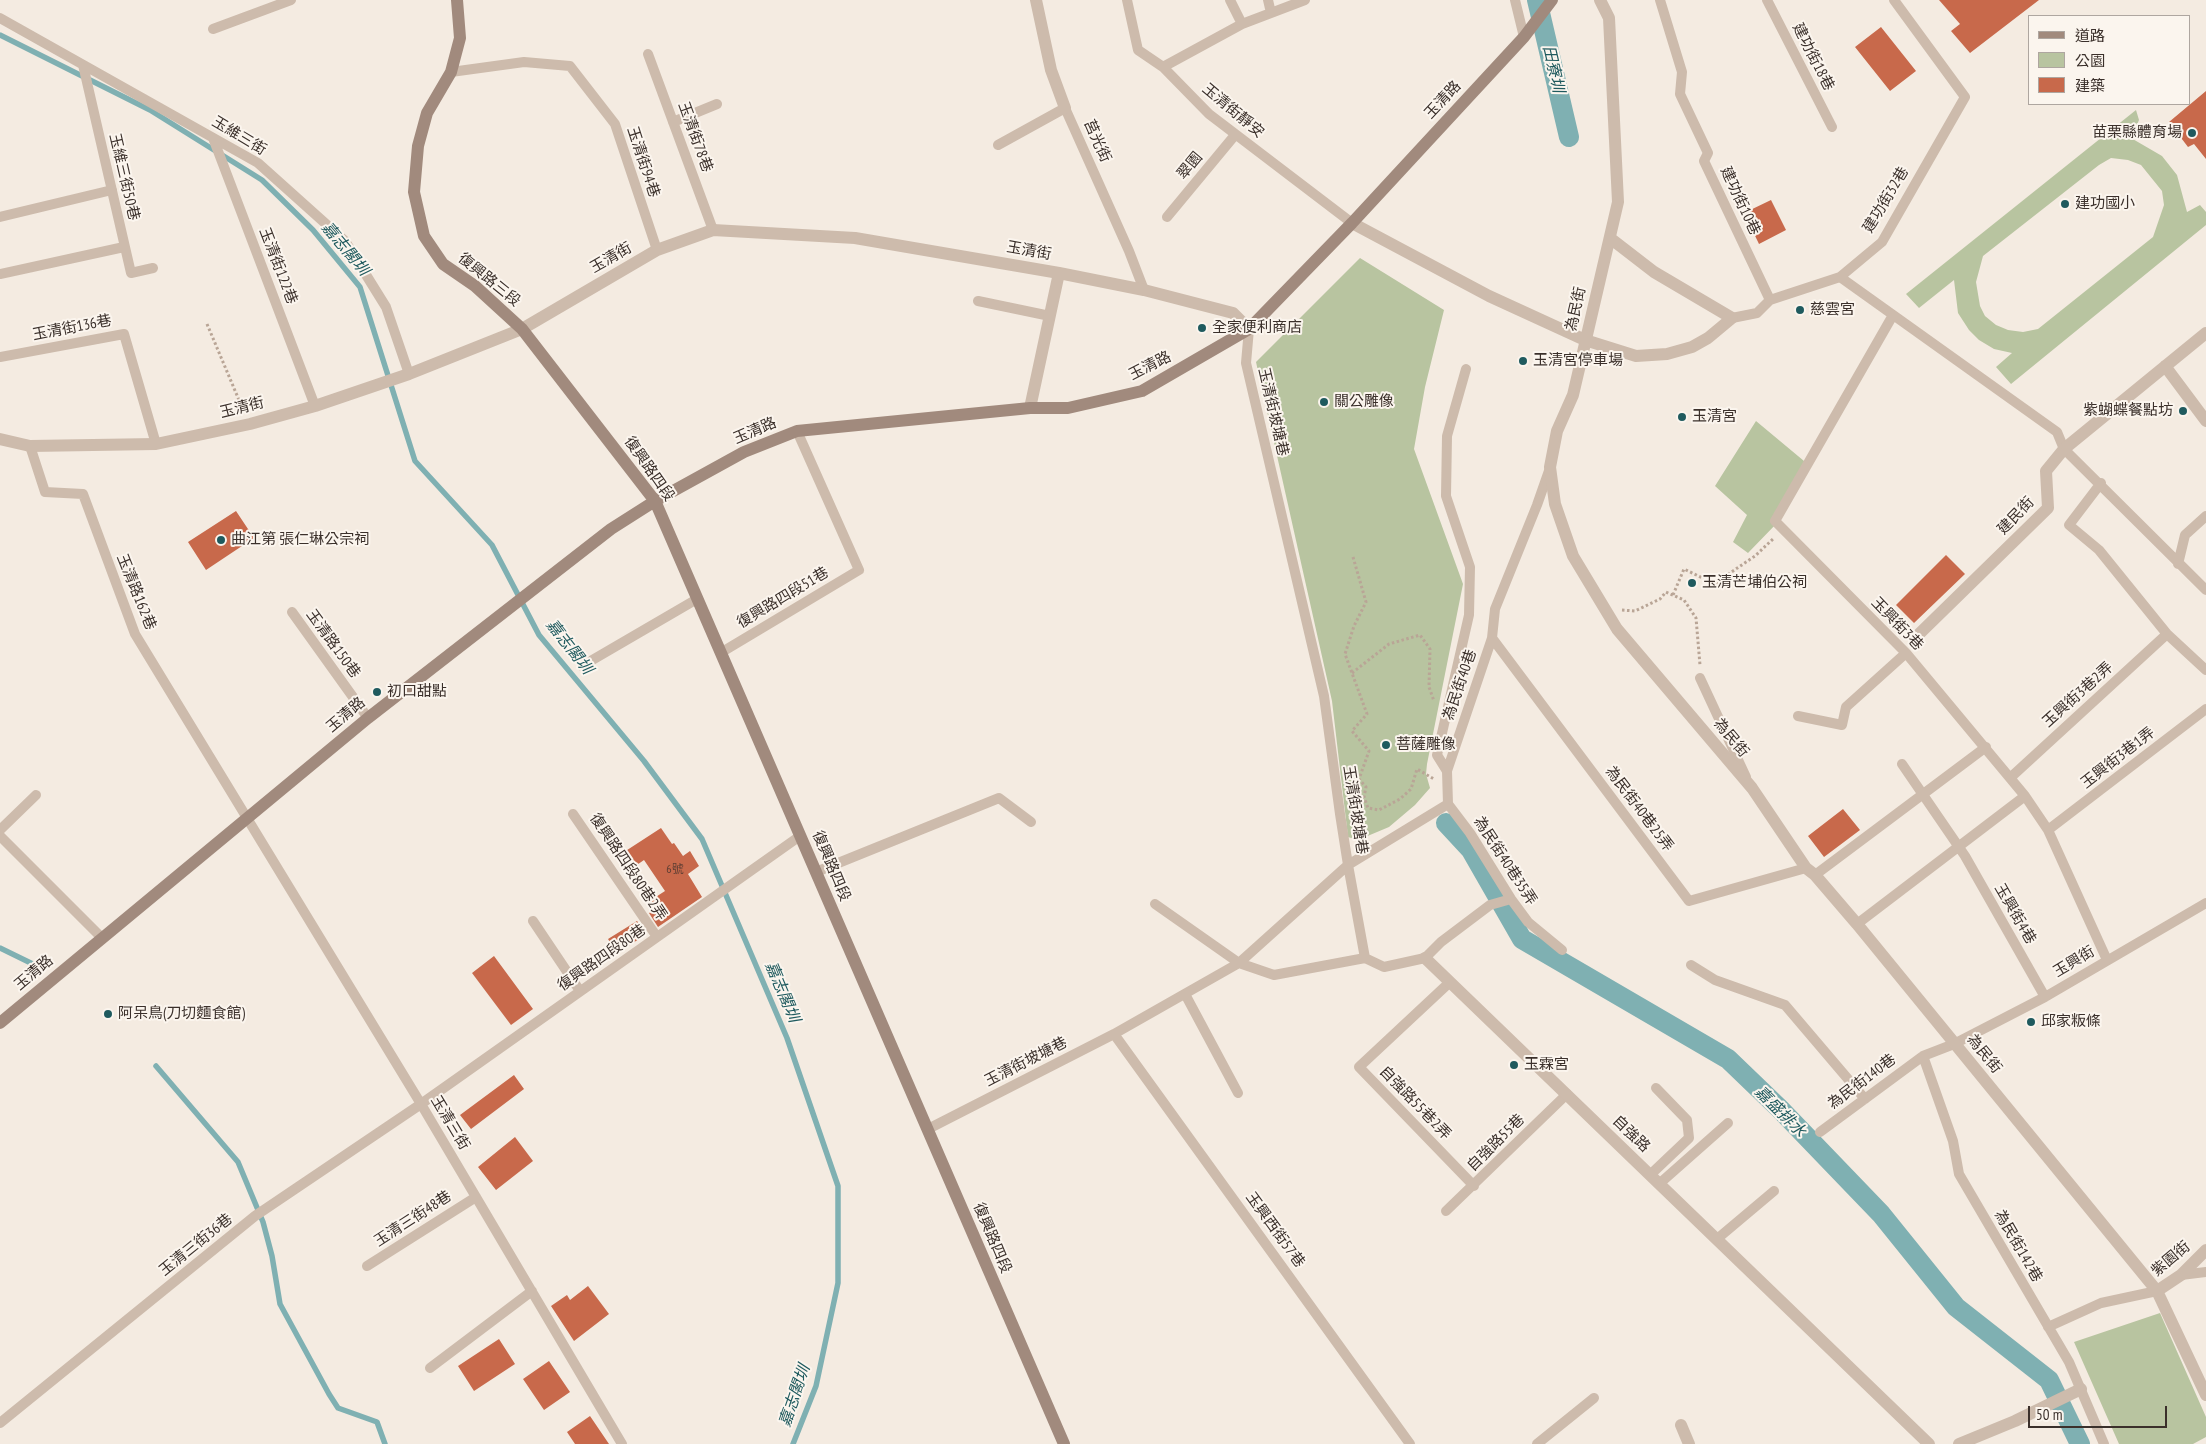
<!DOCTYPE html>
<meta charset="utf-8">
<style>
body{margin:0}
#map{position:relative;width:2206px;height:1444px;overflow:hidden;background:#f4ebe1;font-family:"PT Sans Narrow","Noto Sans TC",sans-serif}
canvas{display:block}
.legend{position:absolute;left:2028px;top:15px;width:162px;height:90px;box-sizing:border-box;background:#fbf5ee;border:1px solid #aea6a0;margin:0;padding:6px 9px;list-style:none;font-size:15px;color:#3b302b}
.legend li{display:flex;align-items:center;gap:10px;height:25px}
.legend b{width:25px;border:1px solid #aea6a0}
.scale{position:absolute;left:2028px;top:1406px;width:139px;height:22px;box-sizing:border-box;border:2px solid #3b302b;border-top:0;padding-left:6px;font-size:15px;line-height:18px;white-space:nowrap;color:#3b302b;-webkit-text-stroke:4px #fbf5ee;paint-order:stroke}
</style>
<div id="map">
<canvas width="2206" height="1444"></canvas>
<ul class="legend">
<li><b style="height:6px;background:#a18a7d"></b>道路</li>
<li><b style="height:14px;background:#b8c4a0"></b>公園</li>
<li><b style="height:14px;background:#c8694b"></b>建築</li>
</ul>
<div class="scale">50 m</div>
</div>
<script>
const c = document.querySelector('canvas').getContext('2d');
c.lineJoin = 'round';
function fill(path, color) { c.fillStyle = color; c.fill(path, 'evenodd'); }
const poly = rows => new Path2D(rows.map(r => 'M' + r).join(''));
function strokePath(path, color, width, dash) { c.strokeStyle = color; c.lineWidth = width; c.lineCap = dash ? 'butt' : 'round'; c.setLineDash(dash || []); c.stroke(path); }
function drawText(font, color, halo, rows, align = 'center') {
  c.font = font + ' "PT Sans Narrow","Noto Sans TC",sans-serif'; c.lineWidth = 4; c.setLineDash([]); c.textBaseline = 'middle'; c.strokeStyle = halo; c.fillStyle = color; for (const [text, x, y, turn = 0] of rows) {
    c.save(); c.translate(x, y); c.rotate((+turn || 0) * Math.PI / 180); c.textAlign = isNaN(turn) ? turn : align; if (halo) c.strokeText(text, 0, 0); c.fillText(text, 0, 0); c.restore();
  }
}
const green = poly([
 [2136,110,2139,120,2131,138,2162,156,2177,175,2187,212,2200,205,2206,212,2206,225,2011,384,1996,367,2012,353,1994,349,1979,340,1969,330,1958,313,1954,280,1919,308,1906,294],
 [2111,158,2128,160,2141,165,2162,191,2164,205,2153,237,2038,329,2023,332,2008,330,1996,325,1985,316,1980,306,1976,282,1983,256,2099,165],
 [1360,258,1444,310,1425,387,1414,449,1463,584,1427,764,1426,774,1430,788,1415,805,1389,827,1358,840,1348,837,1332,701,1256,362],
 [1756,421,1810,466,1778,522,1748,553,1733,542,1747,515,1715,486],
 [2160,1313,2206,1417,2206,1437,2193,1444,2119,1444,2074,1342]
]);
const stream = poly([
 [0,35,150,110,262,180,313,230,360,287,415,461,492,545,539,635,644,761,702,839,787,1038,838,1186,838,1283,816,1386,793,1444],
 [0,948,41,968],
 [156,1066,238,1162,263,1222,272,1256,280,1304,329,1394,338,1408,377,1422,385,1444]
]);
const canal = poly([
 [1537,0,1569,137],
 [1446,823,1471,850,1522,939,1728,1059,1780,1109,1881,1214,1956,1307,2049,1380,2080,1444]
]);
const building = poly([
 [1939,0,2039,0,1970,53,1951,31,1960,24],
 [1881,27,1916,71,1890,91,1855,47],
 [2206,91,2206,159,2194,144,2188,147,2169,122],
 [1771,200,1786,230,1759,244,1744,213],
 [236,511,254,538,206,570,188,542],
 [1946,555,1965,574,1914,623,1896,605],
 [1843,809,1860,830,1824,857,1808,836],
 [661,828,672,844,674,843,683,856,690,851,699,866,688,874,702,897,658,927,649,913,653,911,648,902,665,891,644,860,631,869,621,854],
 [637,921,647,934,617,953,608,939],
 [494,956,533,1009,511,1025,472,973],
 [514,1075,524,1089,471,1129,460,1115],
 [515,1137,533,1161,496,1190,478,1167],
 [588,1286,609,1314,574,1341,551,1306,567,1295,570,1300],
 [499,1339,515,1364,474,1391,458,1366],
 [549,1361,570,1392,544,1410,523,1379],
 [590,1416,609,1444,575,1444,567,1432]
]);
const path = poly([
 [207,324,244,412],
 [1353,557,1366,602,1354,626,1345,654,1367,714,1352,731,1369,751,1359,779,1366,787,1364,797,1368,808,1379,810,1400,799,1411,789,1417,769,1434,779],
 [1673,595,1684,569,1717,585,1727,575,1755,556,1773,539],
 [1622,610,1635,611,1660,599,1666,592,1684,600,1696,618,1700,665],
 [1352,673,1389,644,1420,635,1430,649,1429,687,1434,701]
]);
const lane = poly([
 [1127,0,1138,50,1163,67,1209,114,1352,223],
 [1230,0,1242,24],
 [1268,0,1271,13],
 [1515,0,1524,37],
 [1660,0,1682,72,1680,94,1708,153,1704,161,1770,300],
 [1767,0,1832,127],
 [0,18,258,163,345,241,386,307,409,374],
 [213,29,291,0],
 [648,54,713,230],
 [83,65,131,273,153,268],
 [1163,67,1242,24,1305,0],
 [451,72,524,62,570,66,615,124,657,250],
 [673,122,717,104],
 [213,138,315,406],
 [998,145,1065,108,1129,251,1144,290],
 [0,217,112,190],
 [1167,217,1235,135],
 [0,274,124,247],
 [1840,277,2057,432,2064,449,2206,590],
 [978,301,1050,316],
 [1893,315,1775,521,1906,653,2025,796,2048,830,2107,960],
 [1732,318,1757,313,1770,300,1840,277,1882,242,1965,97,1894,0],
 [0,357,124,334,156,444],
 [30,446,45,492,83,494,135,634,421,1104,622,1444],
 [2101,483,2069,525,2099,550,2167,634,2206,670],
 [2178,564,2185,535,2206,516],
 [292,612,368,718],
 [1492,638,1689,901,1806,868],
 [722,652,859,570,797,431],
 [582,666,697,599],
 [1700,678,1746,777],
 [1798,716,1842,725,1846,707,1906,653],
 [1902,764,1965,856,2045,997],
 [1447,771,1437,755,1469,615,1470,567,1446,496,1447,436,1466,369],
 [2010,778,2167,634],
 [1448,804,1470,833,1511,899,1528,922,1562,950],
 [573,814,657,937],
 [0,830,36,795],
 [2048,830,2206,709],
 [0,836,102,938],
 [816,872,999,798,1031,822],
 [1815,875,1986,747],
 [1511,899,1490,905,1441,942,1425,958,1384,967,1365,958,1348,865,1448,804,1447,771,1492,638,1495,609,1537,505,1550,468],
 [1155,904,1239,963,1274,975,1365,958],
 [533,921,580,991],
 [1857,924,2025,796],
 [1691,965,1715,980,1785,1005,1865,1099],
 [1450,982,1359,1067,1474,1186],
 [1185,994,1238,1093],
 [1114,1034,1410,1444],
 [1923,1056,1953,1141,1959,1174,2069,1362,2104,1444],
 [928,1129,1114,1034,1239,963,1348,865,1340,814,1324,696,1246,363,1249,329],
 [1820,1132,1923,1056,1954,1044,2045,997,2206,903],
 [1650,1175,1689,1138,1687,1120,1656,1088],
 [1659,1184,1728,1123],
 [1446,1211,1567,1094],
 [1717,1239,1774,1191],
 [367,1266,476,1197],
 [2181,1275,2206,1272],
 [2048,1327,2101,1303,2157,1291],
 [430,1368,532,1291],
 [0,1423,255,1216,421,1104,800,836],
 [1537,1444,1594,1398]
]);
const street = poly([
 [1036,0,1051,70,1065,108],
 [1600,0,1609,18,1618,202,1573,395,1557,431,1550,467,1555,504,1573,556,1617,629,1752,788,1806,868,1815,875,1857,924,2157,1291,2206,1395],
 [1352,223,1489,296,1585,340,1636,356,1667,354,1692,347,1708,338,1732,318,1654,272,1610,238],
 [2165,366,2206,421],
 [1030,408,1059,273],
 [0,439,30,446,156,444,250,424,315,406,409,374,522,329,657,250,713,230,855,238,1059,273,1144,290,1233,313,1249,329],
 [1917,636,2048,508,2046,471,2064,449,2206,333],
 [1425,958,1929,1444],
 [2157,1291,2181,1275,2206,1250],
 [1681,1425,1689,1444],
 [1959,1444,2015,1421,2081,1389]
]);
const secondary = poly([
 [457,0,460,38,451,72,427,113,418,146,414,192,424,236,443,264,475,286,522,329,655,501,1064,1444],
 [0,1023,368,718,611,529,655,501,744,452,797,431,1030,408,1068,408,1142,391,1249,329,1352,223,1524,37,1552,0]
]);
const markers = [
 [2192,133,5,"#1f5a5e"],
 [2065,204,5,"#1f5a5e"],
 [1800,310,5,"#1f5a5e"],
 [1202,328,5,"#1f5a5e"],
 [1523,361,5,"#1f5a5e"],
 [1324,402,5,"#1f5a5e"],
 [2183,411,5,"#1f5a5e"],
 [1682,417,5,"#1f5a5e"],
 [221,540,5,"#1f5a5e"],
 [1692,583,5,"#1f5a5e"],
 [377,692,5,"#1f5a5e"],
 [1386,745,5,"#1f5a5e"],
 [108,1014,5,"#1f5a5e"],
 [2031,1022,5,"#1f5a5e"],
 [1514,1065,5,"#1f5a5e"]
];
const numberNames = [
 ["6號",675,870]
];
const streetNames = [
 ["建功街18巷",1813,57,63],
 ["玉清路",1443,100,-47],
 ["玉清街靜安",1233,111,40],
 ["玉維三街",239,136,31],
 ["玉清街78巷",695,137,70],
 ["莒光街",1097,141,66],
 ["玉清街94巷",643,162,72],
 ["翠園",1190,166,-50],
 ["玉維三街50巷",124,177,77],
 ["建功街32巷",1886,200,-59],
 ["建功街10巷",1740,201,65],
 ["玉清街",1029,251,10],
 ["玉清街",611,258,-30],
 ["玉清街122巷",278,266,69],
 ["復興路三段",489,280,39],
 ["為民街",1576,309,-77],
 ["玉清街136巷",72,328,-11],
 ["玉清路",1150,366,-27],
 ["玉清街",242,408,-14],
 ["玉清街坡塘巷",1273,412,77],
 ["玉清路",755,431,-23],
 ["復興路四段",649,469,55],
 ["建民街",2016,516,-46],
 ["玉清路162巷",136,592,68],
 ["復興路四段51巷",783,598,-31],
 ["玉興街3巷",1897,624,46],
 ["玉清路150巷",333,644,54],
 ["為民街40巷",1460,685,-71],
 ["玉興街3巷2弄",2078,695,-42],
 ["玉清路",346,715,-40],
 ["為民街",1731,738,50],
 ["玉興街3巷1弄",2118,758,-38],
 ["為民街40巷25弄",1639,809,53],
 ["玉清街坡塘巷",1355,810,81],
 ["為民街40巷35弄",1505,861,57],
 ["復興路四段",831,866,67],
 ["復興路四段80巷2弄",628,867,56],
 ["玉興街4巷",2015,914,60],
 ["復興路四段80巷",602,958,-35],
 ["玉興街",2074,962,-31],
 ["玉清路",34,973,-40],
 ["為民街",1984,1054,51],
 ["玉清街坡塘巷",1026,1062,-27],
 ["為民街140巷",1862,1082,-37],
 ["自強路55巷2弄",1415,1103,46],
 ["玉清三街",450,1123,59],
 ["自強路",1631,1134,44],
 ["自強路55巷",1496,1143,-45],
 ["玉清三街48巷",413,1219,-33],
 ["玉興西街57巷",1275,1230,54],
 ["復興路四段",992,1238,67],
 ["玉清三街36巷",196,1245,-39],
 ["為民街142巷",2018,1246,60],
 ["紫園街",2171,1259,-40]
];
const poiNames = [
 ["苗栗縣體育場",2182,133,"right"],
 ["建功國小",2075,204],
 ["慈雲宮",1810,310],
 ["全家便利商店",1212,328],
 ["玉清宮停車場",1533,361],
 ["關公雕像",1334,402],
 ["紫蝴蝶餐點坊",2173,411,"right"],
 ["玉清宮",1692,417],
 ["曲江第 張仁琳公宗祠",231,540],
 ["玉清芒埔伯公祠",1702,583],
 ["初口甜點",387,692],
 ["菩薩雕像",1396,745],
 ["阿呆鳥(刀切麵食館)",118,1014],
 ["邱家粄條",2041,1022],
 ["玉霖宮",1524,1065]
];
const waterNames = [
 ["田寮圳",1553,69,77],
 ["嘉志閣圳",345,249,50],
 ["嘉志閣圳",569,647,52],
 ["嘉志閣圳",782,992,67],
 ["嘉盛排水",1780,1112,45],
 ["嘉志閣圳",795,1396,-71]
];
fill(green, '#b8c4a0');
strokePath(stream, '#7fb0b2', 5.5);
strokePath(canal, '#7fb0b2', 20);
fill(building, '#c8694b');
strokePath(path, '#b9a596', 3, [2.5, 2.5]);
strokePath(lane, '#cdbbac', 10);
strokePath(street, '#cdbbac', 12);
strokePath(secondary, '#a18a7d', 12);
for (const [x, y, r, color] of markers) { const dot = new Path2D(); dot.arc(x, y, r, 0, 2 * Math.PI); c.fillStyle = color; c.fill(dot); strokePath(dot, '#fbf5ee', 2); }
drawText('12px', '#5e3e33', null, numberNames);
drawText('15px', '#3b302b', '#fbf5ee', streetNames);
drawText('15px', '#3b302b', '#fbf5ee', poiNames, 'left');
drawText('italic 16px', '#1f5a5e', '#fbf5ee', waterNames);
</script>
